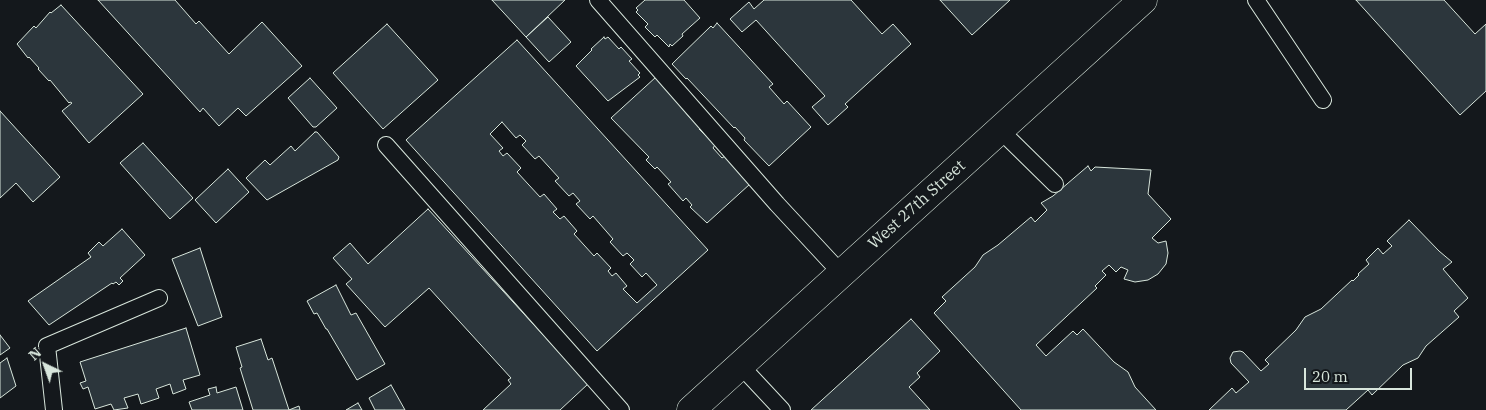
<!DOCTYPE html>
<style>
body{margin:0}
#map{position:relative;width:1486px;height:410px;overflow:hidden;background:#14181c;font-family:"IBM Plex Serif",serif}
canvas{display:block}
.north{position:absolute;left:20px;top:340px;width:50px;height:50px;-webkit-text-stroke:4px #14181c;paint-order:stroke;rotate:318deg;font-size:14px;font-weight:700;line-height:20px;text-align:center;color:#d8e6dc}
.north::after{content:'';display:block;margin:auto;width:18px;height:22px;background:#d8e6dc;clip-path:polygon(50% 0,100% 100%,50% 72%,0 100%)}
.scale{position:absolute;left:1304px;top:368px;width:108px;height:22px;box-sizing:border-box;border:2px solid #d8e6dc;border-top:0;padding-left:6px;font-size:15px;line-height:18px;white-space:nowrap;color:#d8e6dc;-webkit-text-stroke:4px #14181c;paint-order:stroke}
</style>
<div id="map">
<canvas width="1486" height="410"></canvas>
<div class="north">N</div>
<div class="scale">20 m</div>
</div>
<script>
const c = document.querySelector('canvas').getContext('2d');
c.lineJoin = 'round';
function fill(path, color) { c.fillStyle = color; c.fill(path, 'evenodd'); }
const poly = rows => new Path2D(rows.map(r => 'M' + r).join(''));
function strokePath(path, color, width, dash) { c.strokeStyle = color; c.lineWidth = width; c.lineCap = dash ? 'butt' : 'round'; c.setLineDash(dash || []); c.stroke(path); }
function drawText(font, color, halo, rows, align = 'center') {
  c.font = font + ' "IBM Plex Serif",serif'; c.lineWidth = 4; c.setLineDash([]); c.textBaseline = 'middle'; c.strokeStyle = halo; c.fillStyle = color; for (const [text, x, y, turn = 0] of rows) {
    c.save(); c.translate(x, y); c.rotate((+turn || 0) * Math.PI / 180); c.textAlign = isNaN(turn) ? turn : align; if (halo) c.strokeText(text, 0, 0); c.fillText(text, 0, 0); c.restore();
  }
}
const building = poly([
 [98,0,175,0,196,24,199,21,229,54,262,22,302,66,246,116,238,108,219,126,203,108,200,112,98,0],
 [492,0,565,0,526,37,492,0],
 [645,0,684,0,700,18,682,34,683,36,672,46,670,44,669,47,657,35,655,37,645,27,648,24,636,12,638,10,636,8,645,0],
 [764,0,851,0,882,34,893,24,911,44,845,104,848,107,828,125,812,107,825,96,756,20,742,32,730,19,749,2,754,9,764,0],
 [940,0,1010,0,972,35,940,0],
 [1356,0,1444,0,1475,34,1486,24,1486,91,1460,115,1356,0],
 [61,5,143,94,89,143,62,111,72,103,70,102,69,103,50,80,49,81,38,69,39,68,29,57,28,58,17,44,34,26,36,28,50,12,51,13,61,5],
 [548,17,571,42,549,62,526,37,548,17],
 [717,23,773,84,769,87,784,104,787,101,811,127,769,166,744,140,745,138,735,127,734,128,687,78,686,79,672,64,711,26,713,28,717,23],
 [387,24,438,80,383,129,333,73,387,24],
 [604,37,605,39,608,37,619,49,621,47,632,59,629,61,640,73,638,75,640,77,608,101,576,66,592,50,591,49,604,37],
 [517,40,708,250,597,351,406,140,517,40],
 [502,122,516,138,520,135,526,141,522,145,535,159,539,156,559,178,555,181,569,196,573,193,580,201,576,204,590,219,593,216,613,239,610,242,623,256,627,253,634,260,630,264,642,277,646,273,657,285,637,303,623,289,627,286,616,273,612,276,608,271,611,268,597,253,594,256,574,234,577,231,564,216,560,219,553,212,557,209,544,194,540,197,517,172,521,168,507,153,503,156,499,151,503,148,490,134,502,122],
 [656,77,691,119,693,117,702,127,699,129,715,145,713,148,722,158,725,156,750,184,707,223,690,207,692,205,686,198,683,201,668,184,671,182,657,167,655,169,646,160,649,157,611,118,656,77],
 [310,78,337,108,316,127,313,127,288,98,310,78],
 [0,111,60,177,33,202,16,183,0,198,0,111],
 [315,132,317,132,339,157,338,160,267,200,246,178,265,160,270,165,291,146,295,151,315,132],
 [143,143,193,198,170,219,120,163,143,143],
 [1088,166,1091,171,1095,167,1151,170,1148,194,1171,219,1152,238,1158,243,1166,241,1168,253,1166,264,1158,274,1148,280,1135,282,1124,279,1128,270,1121,267,1116,272,1109,265,1102,271,1106,275,1095,286,1097,288,1036,345,1046,356,1073,331,1077,335,1083,329,1114,362,1128,372,1135,387,1156,410,1021,410,934,313,946,301,942,297,975,267,983,255,998,245,1031,217,1035,222,1047,210,1041,203,1053,196,1088,166],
 [228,169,249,192,216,223,195,200,228,169],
 [428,209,588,384,560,410,483,410,511,384,508,380,511,378,429,288,385,327,346,284,352,279,333,258,350,243,368,264,428,209],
 [1409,220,1439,251,1452,262,1443,269,1468,298,1454,311,1459,317,1426,346,1418,358,1403,365,1372,395,1368,390,1346,410,1209,410,1232,388,1236,393,1249,382,1231,363,1230,358,1233,352,1240,351,1243,352,1261,371,1269,364,1265,360,1296,330,1305,317,1321,309,1352,280,1353,281,1359,275,1358,274,1369,264,1366,260,1378,248,1383,254,1392,246,1387,241,1409,220],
 [122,229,145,255,120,278,123,281,119,285,116,282,113,284,112,283,49,325,28,301,91,257,88,253,99,242,103,246,122,229],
 [200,248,222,317,198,326,172,259,200,248],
 [336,285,351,315,356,313,385,364,357,380,327,329,326,329,317,313,314,314,307,301,336,285],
 [911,319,940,351,917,373,920,377,909,387,930,410,811,410,911,319],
 [186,328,200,375,183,380,186,389,173,394,170,384,156,389,159,398,141,404,138,394,124,398,128,408,114,410,111,404,95,409,88,387,83,389,80,383,86,381,80,362,186,328],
 [0,335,10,348,0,355,0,335],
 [261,339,268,360,272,358,289,410,299,406,300,410,253,410,240,368,242,367,236,347,261,339],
 [7,358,16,386,0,398,0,363,7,358],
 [391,385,405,410,375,410,369,398,391,385],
 [216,387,217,393,236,387,243,410,192,410,189,402,210,395,208,389,216,387],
 [358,403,362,410,346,410,358,403]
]);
const service = poly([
 [598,0,777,204,841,273],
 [1256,0,1323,100],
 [1000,130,1055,184],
 [386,145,621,410],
 [740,365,782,410],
 [54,410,47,346,159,298]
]);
const minor = poly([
 [691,410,1143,0]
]);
const streetNames = [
 ["West 27th Street",917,205,-42]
];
fill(building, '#2c363c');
strokePath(building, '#d8e6dc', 1);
strokePath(service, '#d8e6dc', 18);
strokePath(minor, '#d8e6dc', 29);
strokePath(service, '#14181c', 16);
strokePath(minor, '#14181c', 28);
drawText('16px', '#d8e6dc', '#14181c', streetNames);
</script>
